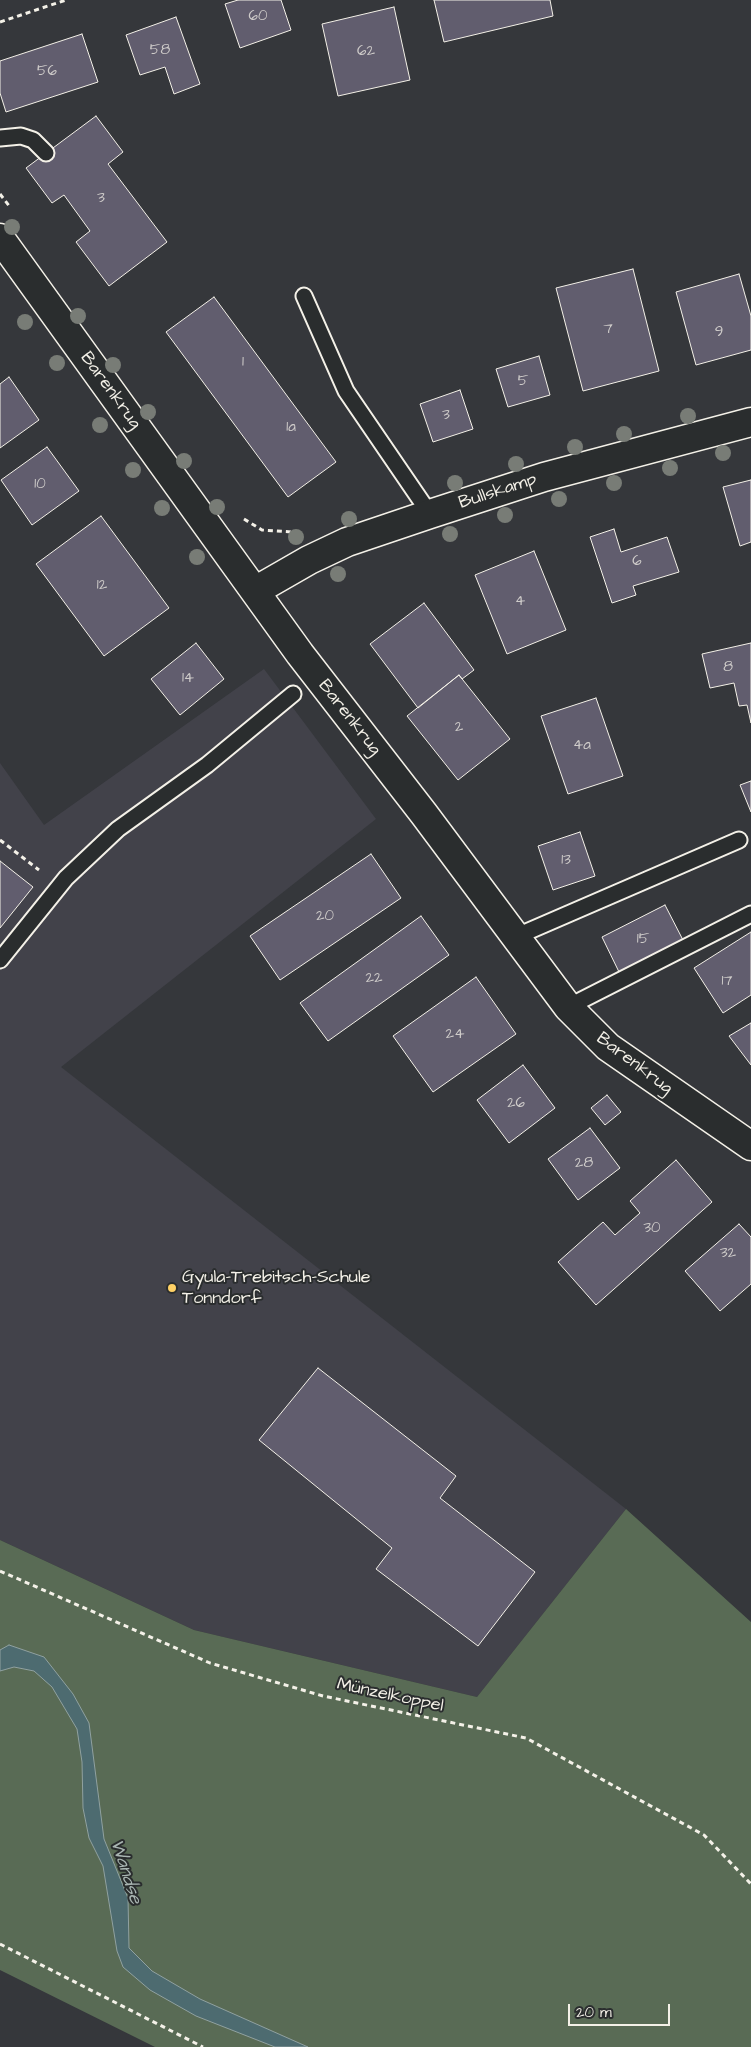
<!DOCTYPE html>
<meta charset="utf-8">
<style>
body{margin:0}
#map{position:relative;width:751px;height:2047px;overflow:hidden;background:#35373b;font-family:"Architects Daughter",sans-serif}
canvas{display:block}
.scale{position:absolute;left:568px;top:2004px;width:102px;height:22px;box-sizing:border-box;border:2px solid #f4f1e8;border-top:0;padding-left:6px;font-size:15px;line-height:18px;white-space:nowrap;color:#f4f1e8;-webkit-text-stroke:4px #2a2d2e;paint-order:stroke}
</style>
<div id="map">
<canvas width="751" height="2047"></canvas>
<div class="scale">20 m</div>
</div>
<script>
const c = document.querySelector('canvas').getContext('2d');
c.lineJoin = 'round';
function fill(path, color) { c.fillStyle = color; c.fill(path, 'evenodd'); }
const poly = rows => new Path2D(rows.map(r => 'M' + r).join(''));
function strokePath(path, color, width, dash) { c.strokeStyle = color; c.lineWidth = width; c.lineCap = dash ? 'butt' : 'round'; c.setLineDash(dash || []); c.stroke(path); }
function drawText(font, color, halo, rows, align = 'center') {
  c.font = font + ' "Architects Daughter",sans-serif'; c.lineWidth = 4; c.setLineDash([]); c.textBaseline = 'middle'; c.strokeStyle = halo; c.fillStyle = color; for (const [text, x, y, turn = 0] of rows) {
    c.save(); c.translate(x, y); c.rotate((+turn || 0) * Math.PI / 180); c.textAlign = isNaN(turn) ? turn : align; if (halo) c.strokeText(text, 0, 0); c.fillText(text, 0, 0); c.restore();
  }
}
const built = poly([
 [264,669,376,819,61,1067,626,1509,477,1697,194,1630,0,1540,0,763,44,825]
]);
const green = poly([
 [626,1509,751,1622,751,2047,155,2047,0,1970,0,1540,194,1630,477,1697]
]);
const water = poly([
 [9,1645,44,1657,73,1694,89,1723,104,1839,128,1898,129,1948,152,1971,200,1999,308,2047,275,2047,196,2016,150,1990,123,1967,117,1951,103,1866,89,1838,83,1808,82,1762,77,1729,52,1687,34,1671,14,1667,0,1671,0,1650,9,1645]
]);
const building = poly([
 [238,0,281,0,291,30,240,48,225,4,238,0],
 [434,0,550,0,553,16,444,42,434,0],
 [394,7,410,80,338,96,322,24,394,7],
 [176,17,200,84,174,94,165,67,140,75,126,35,176,17],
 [82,34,98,82,6,112,0,93,0,61,82,34],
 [96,116,123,152,108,164,167,242,109,286,76,242,90,231,64,195,52,203,26,168,96,116],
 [633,269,659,371,583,391,556,288,633,269],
 [739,274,751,316,751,350,696,365,676,292,739,274],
 [214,297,336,462,288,497,166,332,214,297],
 [539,356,550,395,508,407,496,369,539,356],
 [9,377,39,420,0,448,0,384,9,377],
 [460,390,473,429,433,442,420,404,460,390],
 [47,447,79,491,32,525,1,480,47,447],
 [751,480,751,542,740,546,723,487,751,480],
 [101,516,169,608,104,656,36,564,101,516],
 [614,529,621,552,667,537,679,572,633,586,636,595,612,603,590,537,614,529],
 [534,551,566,630,507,654,475,575,534,551],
 [424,603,474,670,462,679,459,675,418,708,370,644,424,603],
 [196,643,224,679,180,715,151,679,196,643],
 [751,643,751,723,747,705,739,706,734,683,710,688,702,654,751,643],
 [459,675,510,739,458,780,407,716,459,675],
 [596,698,623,776,568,794,541,716,596,698],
 [751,781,751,812,740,785,751,781],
 [580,832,595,876,553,890,538,846,580,832],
 [371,854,401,898,280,980,250,936,371,854],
 [0,861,33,887,0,928,0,861],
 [665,905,684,942,620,974,602,937,665,905],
 [421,916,449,955,328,1041,300,1003,421,916],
 [751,932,751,995,723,1013,694,968,751,932],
 [476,977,516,1034,433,1092,393,1036,476,977],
 [751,1023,751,1065,729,1036,751,1023],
 [523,1065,555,1108,509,1143,477,1100,523,1065],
 [607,1095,621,1112,605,1125,591,1108,607,1095],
 [590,1128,620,1168,578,1200,548,1159,590,1128],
 [676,1160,712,1202,596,1305,558,1262,603,1222,615,1235,640,1213,630,1201,676,1160],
 [739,1224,751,1237,751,1284,720,1311,685,1271,739,1224],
 [318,1368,456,1476,440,1498,535,1572,478,1646,376,1569,392,1548,259,1440,318,1368]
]);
const path = poly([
 [0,22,66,0],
 [0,194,10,207],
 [244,519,262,530,292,532],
 [0,840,39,870],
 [0,1571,210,1663,323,1696,526,1738,704,1835,751,1884],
 [0,1944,203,2047]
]);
const service = poly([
 [0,138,21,136,33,140,46,153],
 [304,296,346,391,430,514],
 [515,937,739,840],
 [0,960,66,878,118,829,207,765,293,694],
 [568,1007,751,914]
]);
const minor = poly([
 [0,238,300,654,424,814,568,1007,608,1047,751,1146],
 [255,591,309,560,347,542,430,514,544,477,751,422]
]);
const trees = [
 [12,227],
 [78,316],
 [25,322],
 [57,363],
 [113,365],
 [148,412],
 [688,416],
 [100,425],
 [624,434],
 [575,447],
 [723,453],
 [184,461],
 [516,464],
 [670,468],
 [133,470],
 [455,483],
 [614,483],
 [559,499],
 [217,507],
 [162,508],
 [505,515],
 [349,519],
 [450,534],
 [296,537],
 [197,557],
 [338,574]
];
const markers = [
 [172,1288,5,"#ffd166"]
];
const numberNames = [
 ["60",258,17],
 ["58",160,51],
 ["62",366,52],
 ["56",47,72],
 ["3",101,199],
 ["7",608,330],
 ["9",719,333],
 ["1",243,363],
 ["5",523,382],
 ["3",446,416],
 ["1a",291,428],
 ["10",40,485],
 ["6",637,562],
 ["12",102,586],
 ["4",520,602],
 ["8",728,668],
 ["14",188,679],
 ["2",459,728],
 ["4a",582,746],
 ["13",566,861],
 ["20",325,917],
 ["15",643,940],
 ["22",374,979],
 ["17",727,982],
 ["24",455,1035],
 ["26",516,1104],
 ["28",584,1164],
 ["30",652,1229],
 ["32",728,1254]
];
const streetNames = [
 ["Barenkrug",110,391,54],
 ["Bullskamp",498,492,-18],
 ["Barenkrug",349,718,52],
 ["Barenkrug",634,1064,37],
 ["Münzelkoppel",390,1696,12]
];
const poiNames = [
 ["Gyula-Trebitsch-Schule",182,1278],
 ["Tonndorf",182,1299]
];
const waterNames = [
 ["Wandse",125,1872,72]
];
fill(built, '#42424a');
fill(green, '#596b55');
fill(water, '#4d6b70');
strokePath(water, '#90a1a0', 1);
fill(building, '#615d6e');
strokePath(building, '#f4f1e8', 1);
strokePath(service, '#f4f1e8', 19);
strokePath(minor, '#f4f1e8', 31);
strokePath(path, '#f4f1e8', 3, [5, 4]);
strokePath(service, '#2a2d2e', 15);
strokePath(minor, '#2a2d2e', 28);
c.fillStyle = '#787c76';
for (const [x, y] of trees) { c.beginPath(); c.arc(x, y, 8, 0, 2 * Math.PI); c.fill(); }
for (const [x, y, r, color] of markers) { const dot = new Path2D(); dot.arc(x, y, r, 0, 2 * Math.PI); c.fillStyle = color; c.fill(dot); strokePath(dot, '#2a2d2e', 2); }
drawText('15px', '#cfccca', null, numberNames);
drawText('18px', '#f4f1e8', '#2a2d2e', streetNames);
drawText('18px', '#f4f1e8', '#2a2d2e', poiNames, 'left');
drawText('italic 19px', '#a9b5b2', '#2a2d2e', waterNames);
</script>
